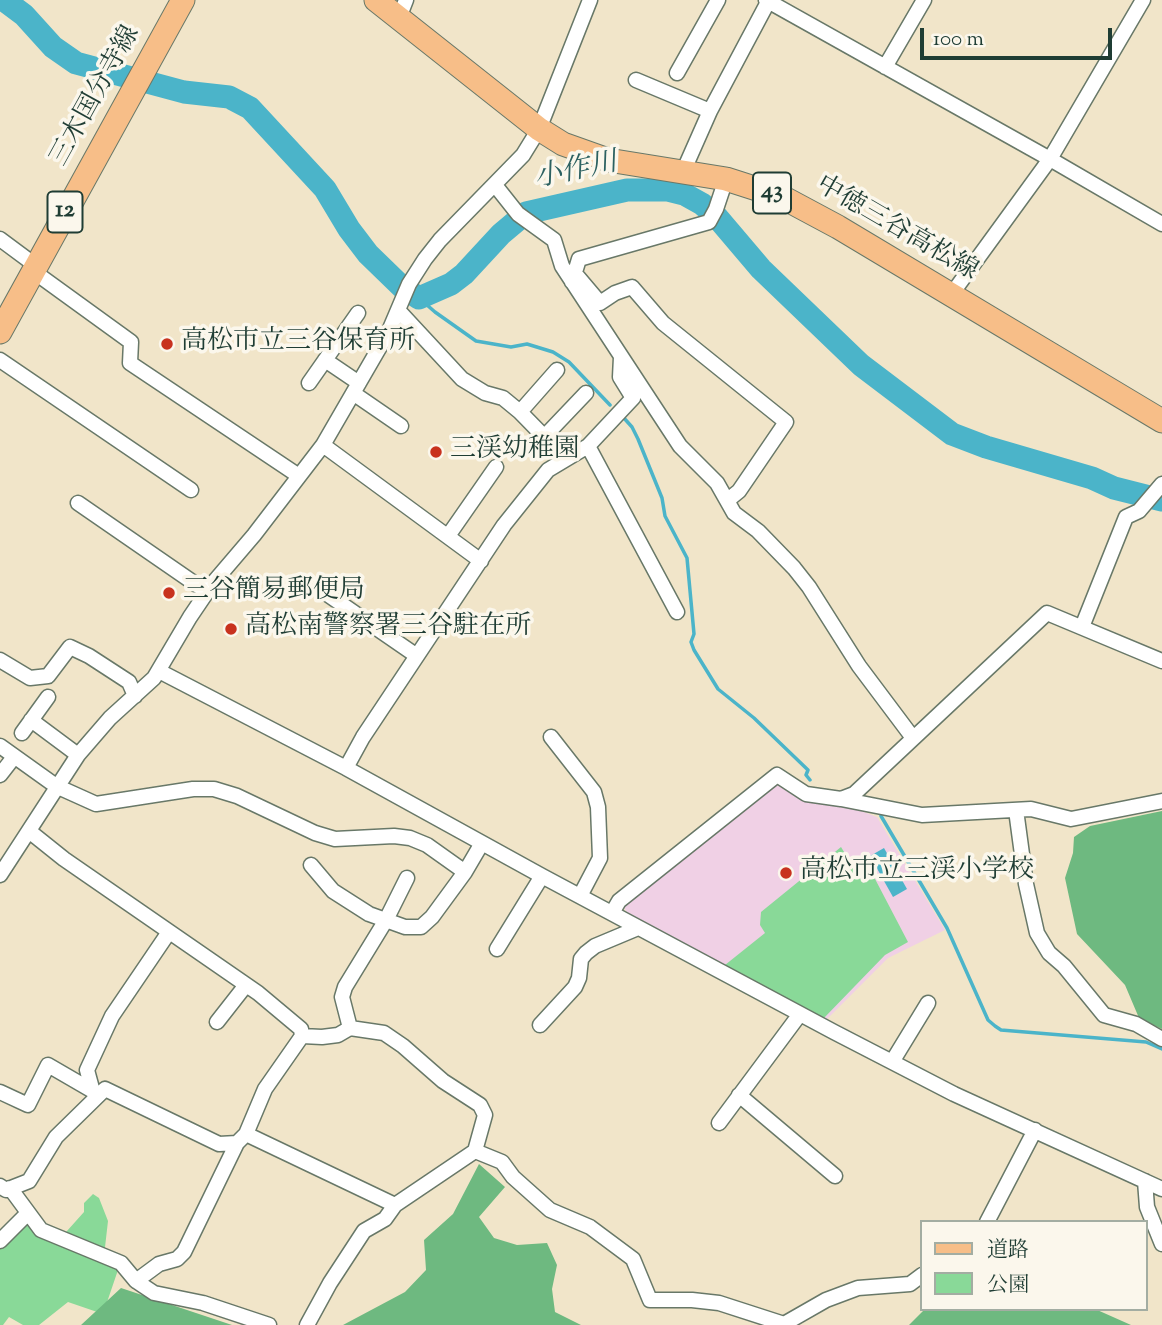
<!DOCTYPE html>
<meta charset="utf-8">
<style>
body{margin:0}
#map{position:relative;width:1162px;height:1325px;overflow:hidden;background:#f1e5c9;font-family:"Sorts Mill Goudy","Noto Serif JP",serif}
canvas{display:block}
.legend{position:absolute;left:920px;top:1220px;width:228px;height:91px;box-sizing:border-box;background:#fbf7ec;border:2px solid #a3ada2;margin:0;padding:9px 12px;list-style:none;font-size:21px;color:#1f3d34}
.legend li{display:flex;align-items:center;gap:14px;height:35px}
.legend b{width:35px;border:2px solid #a3ada2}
.scale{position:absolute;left:920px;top:28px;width:192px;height:32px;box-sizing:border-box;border:4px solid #1f3d34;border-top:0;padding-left:9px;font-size:21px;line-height:24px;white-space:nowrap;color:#1f3d34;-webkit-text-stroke:5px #fbf7ec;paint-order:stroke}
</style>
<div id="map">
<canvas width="1162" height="1325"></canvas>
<ul class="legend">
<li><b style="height:9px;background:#f7be88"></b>道路</li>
<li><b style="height:19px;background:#89d998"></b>公園</li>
</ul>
<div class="scale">100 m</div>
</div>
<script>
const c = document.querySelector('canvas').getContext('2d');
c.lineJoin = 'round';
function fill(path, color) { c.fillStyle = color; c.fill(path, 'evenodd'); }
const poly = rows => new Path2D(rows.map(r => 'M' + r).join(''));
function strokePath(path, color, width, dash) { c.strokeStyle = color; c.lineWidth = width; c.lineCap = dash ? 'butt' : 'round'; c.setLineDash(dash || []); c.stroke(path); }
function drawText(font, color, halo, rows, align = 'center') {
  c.font = font + ' "Sorts Mill Goudy","Noto Serif JP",serif'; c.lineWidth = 7; c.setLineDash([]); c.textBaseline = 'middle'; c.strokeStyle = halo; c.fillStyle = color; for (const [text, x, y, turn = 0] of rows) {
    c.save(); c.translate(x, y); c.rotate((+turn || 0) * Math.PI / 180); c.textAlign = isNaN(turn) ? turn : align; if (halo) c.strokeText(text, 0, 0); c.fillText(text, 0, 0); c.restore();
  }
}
const built = poly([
 [774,782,804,800,838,802,877,817,945,930,888,958,825,1021,630,917,621,903]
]);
const green = poly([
 [841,847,863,883,874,877,908,942,885,955,824,1018,725,965,765,933,760,925,761,912],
 [93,1194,99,1198,108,1221,104,1256,119,1267,103,1314,68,1302,39,1325,23,1325,9,1317,3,1325,0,1325,0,1247,29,1221,58,1241,84,1212,84,1203]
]);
const forest = poly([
 [1162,811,1162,1029,1139,1018,1125,985,1077,934,1065,878,1073,853,1074,837,1090,826],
 [479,1164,505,1187,479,1217,494,1238,517,1245,547,1243,557,1265,552,1289,555,1312,581,1325,343,1325,405,1292,426,1270,424,1240,453,1214],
 [121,1288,232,1325,81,1325],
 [925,1309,1095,1309,1131,1325,909,1325]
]);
const water = poly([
 [884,848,907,889,893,897,870,856]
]);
const stream = poly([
 [419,298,435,312,476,341,511,347,527,344,553,352,569,362,610,405],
 [623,417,632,427,638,439,662,498,665,516,687,558,694,634,691,642,694,650,718,689,754,718,808,770,806,775,810,780],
 [881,816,947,928,988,1020,995,1026,1001,1030,1146,1042,1162,1049]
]);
const river = poly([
 [4,0,24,15,53,47,76,63,184,92,229,97,250,108,325,189,349,229,368,254,402,287,419,298,451,284,464,274,501,234,526,213,627,190,668,190,684,194,702,204,716,216,761,269,861,365,952,434,986,447,1092,478,1114,488,1162,500]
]);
const street = poly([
 [766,0,1050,159,1162,224],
 [399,18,406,0],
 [885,67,924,0],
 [677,73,718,0],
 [636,80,710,111],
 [683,172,710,111,768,2],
 [495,185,518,214,554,240,562,266,680,446,717,483,734,513,758,531,794,568,809,587,859,666,913,738],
 [0,239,35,265],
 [33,271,131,342,130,363,299,476],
 [578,277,600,303,615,293,632,287,663,323,786,422,739,491,728,500],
 [572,282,579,259,709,222,716,209,726,179],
 [951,295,1050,159,1143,0],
 [398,310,462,379,485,393,503,398,520,412,565,458],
 [0,360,191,490],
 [325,360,359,383],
 [309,383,358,313],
 [353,393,401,426],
 [520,412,557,370],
 [545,436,586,393],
 [323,445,481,561],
 [588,446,677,612],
 [78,503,207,592],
 [448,536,496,467],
 [327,594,417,656],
 [1082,627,1126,517,1139,511,1162,484],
 [0,660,30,678,48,676,70,647,89,656,129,682,135,696],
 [159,671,346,768,542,876,834,1032,954,1094,1162,1189],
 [31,720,78,755],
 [22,733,48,697],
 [551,737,594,792,598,807,600,858,580,896],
 [0,746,56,786,96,804,193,789,214,789,237,796,315,833,335,839,394,836,410,838,427,845,465,872],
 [346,768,363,737,504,525,548,470,588,446,633,398,620,377,621,357],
 [0,775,14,757],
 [841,799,922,815,1031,809,1071,819,1162,801],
 [1016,810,1026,884,1037,933,1049,953,1064,966,1104,1015,1136,1024,1162,1039],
 [29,831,64,859,258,993,301,1029,302,1036,265,1089,246,1134],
 [311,865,333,891,369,914,405,927,421,927,432,917,465,872,482,843],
 [0,875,78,755,110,718,154,678,190,617,213,583,254,535,323,445,389,331,409,284,425,259,440,240,523,155,539,129,590,0],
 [612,913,619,901,777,775,806,794,841,799,854,794,1047,613,1162,661],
 [497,949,542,876],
 [217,1022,246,985],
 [540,1025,575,987,579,978,581,959,586,953,595,946,638,928],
 [350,1028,342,997,345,987,386,920,407,878],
 [302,1036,322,1037,338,1035,350,1028,384,1033,403,1046,443,1081,480,1105,485,1115,475,1151],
 [892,1062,928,1003],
 [0,1092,28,1105,48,1065,98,1094],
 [93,1092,87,1070,112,1016,169,932],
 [739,1095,835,1176],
 [719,1123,800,1014],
 [1145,1181,1147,1207,1162,1244],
 [0,1186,6,1190,29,1181,56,1137,105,1089,219,1144,237,1143,246,1134,395,1205,475,1151,502,1162,513,1177,550,1210,590,1227,633,1259,650,1300,692,1300,719,1303,784,1324,826,1300,858,1288,910,1284,922,1275],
 [10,1188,41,1230,121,1263,136,1281,159,1264,177,1259,184,1252,237,1143],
 [987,1222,1035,1130],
 [0,1241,28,1213],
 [136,1281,154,1293,203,1303,269,1325],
 [307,1325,330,1283,364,1231,385,1219,395,1205]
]);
const primary = poly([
 [376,0,539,129,563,144,608,160,726,179,782,197,838,227,1162,421],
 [0,332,183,0]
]);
const markers = [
 [167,344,7,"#c8321e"],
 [436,452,7,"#c8321e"],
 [169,593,7,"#c8321e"],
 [231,629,7,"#c8321e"],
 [786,873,7,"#c8321e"]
];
const shields = [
 [772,193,38],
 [65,212,35]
];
const shieldNames = [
 ["43",772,193],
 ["12",65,212]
];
const streetNames = [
 ["三木国分寺線",97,97,-61],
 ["中徳三谷高松線",896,230,30]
];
const poiNames = [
 ["高松市立三谷保育所",181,344],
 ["三渓幼稚園",450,452],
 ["三谷簡易郵便局",183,593],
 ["高松南警察署三谷駐在所",245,629],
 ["高松市立三渓小学校",800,873]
];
const waterNames = [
 ["小作川",576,173,-12]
];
fill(built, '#f0d0e5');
fill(green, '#89d998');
fill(forest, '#6eb980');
fill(water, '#4bb4c9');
strokePath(stream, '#4bb4c9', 3.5);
strokePath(river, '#4bb4c9', 23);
strokePath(street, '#687868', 17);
strokePath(primary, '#687868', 25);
strokePath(street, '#fff', 14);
strokePath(primary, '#f7be88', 23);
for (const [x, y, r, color] of markers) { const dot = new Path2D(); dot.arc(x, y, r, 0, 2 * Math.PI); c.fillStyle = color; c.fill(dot); strokePath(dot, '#fbf7ec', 2.5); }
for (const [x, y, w] of shields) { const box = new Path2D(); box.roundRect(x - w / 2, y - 20.5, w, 41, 5); c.fillStyle = '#fbf7ec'; c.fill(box); strokePath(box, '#1f3d34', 2); }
drawText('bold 24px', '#1f3d34', null, shieldNames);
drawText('26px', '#1f3d34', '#fbf7ec', streetNames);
drawText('26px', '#1f3d34', '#fbf7ec', poiNames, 'left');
drawText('italic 28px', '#2c6161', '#fbf7ec', waterNames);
</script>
